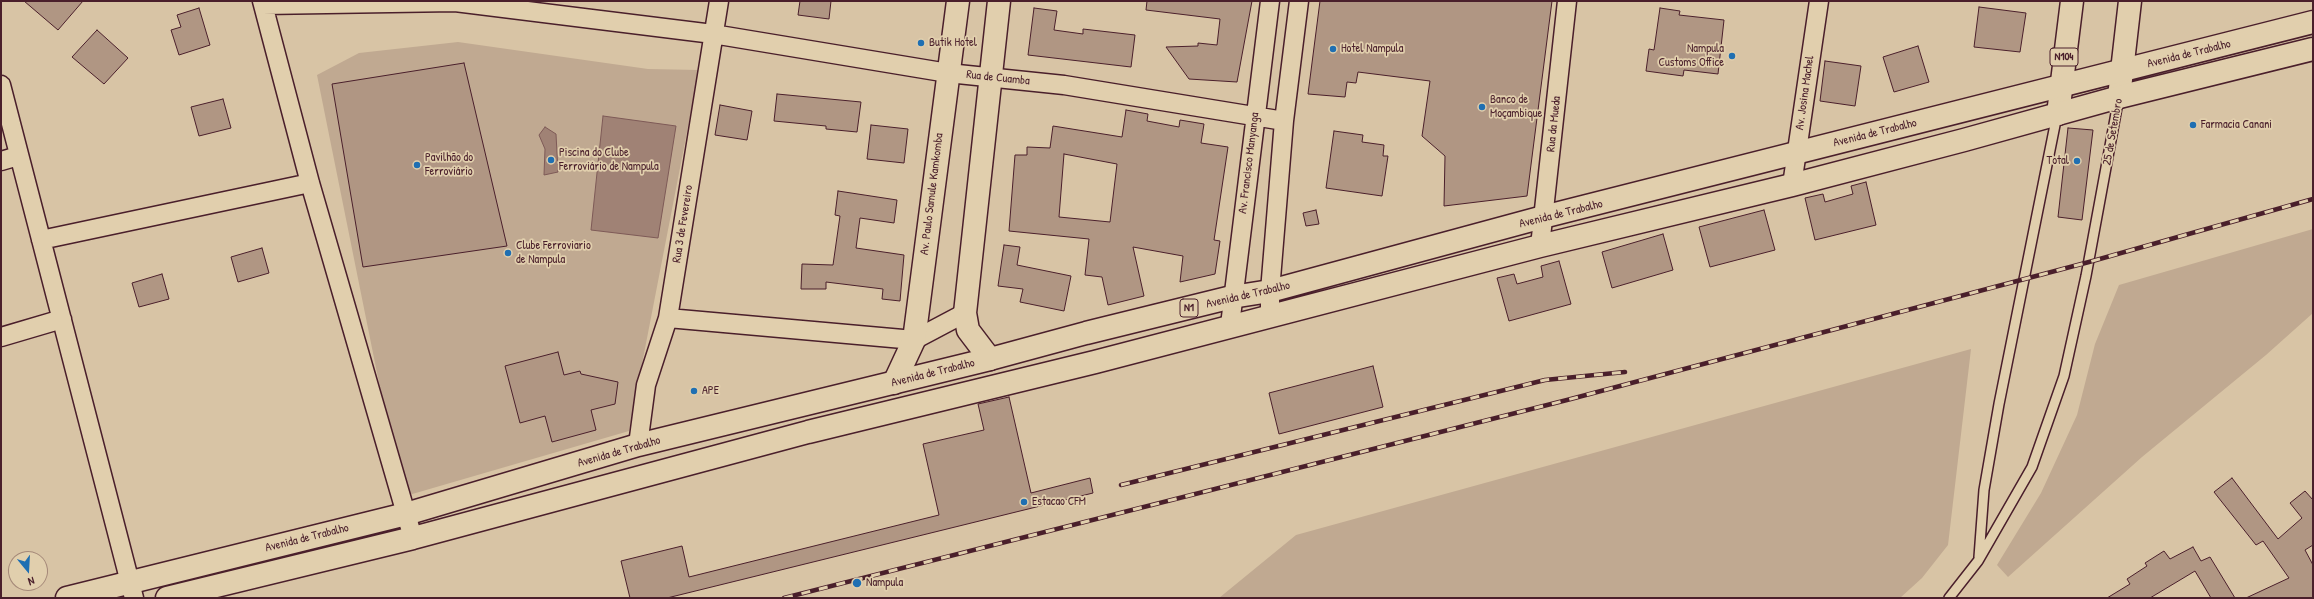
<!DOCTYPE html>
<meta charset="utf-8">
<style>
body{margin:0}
#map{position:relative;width:2314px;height:599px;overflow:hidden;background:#d8c4a5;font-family:"Patrick Hand",sans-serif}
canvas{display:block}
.frame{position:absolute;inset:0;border:2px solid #4a1f2b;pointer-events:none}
.north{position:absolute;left:8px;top:551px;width:40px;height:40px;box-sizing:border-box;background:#e1cfad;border:1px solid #a58979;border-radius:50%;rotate:162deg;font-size:11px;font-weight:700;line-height:16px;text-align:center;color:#4a1f2b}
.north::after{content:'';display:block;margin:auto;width:14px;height:18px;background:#1f6fb2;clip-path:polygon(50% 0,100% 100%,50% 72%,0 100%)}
</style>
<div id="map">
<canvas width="2314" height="599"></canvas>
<div class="frame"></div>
<div class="north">N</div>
</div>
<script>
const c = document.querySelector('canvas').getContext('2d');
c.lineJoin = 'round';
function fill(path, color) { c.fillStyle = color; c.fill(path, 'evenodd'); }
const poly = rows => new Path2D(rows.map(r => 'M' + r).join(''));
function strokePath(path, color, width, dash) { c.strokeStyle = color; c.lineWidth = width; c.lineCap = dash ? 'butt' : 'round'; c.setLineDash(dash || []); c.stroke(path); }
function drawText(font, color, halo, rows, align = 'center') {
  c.font = font + ' "Patrick Hand",sans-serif'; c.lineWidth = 3.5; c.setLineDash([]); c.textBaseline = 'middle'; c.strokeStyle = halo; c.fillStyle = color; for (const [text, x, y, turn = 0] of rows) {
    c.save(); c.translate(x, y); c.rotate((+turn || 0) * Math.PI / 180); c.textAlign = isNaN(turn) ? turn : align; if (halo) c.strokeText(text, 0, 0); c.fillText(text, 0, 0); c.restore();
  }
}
const green = poly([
 [458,42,648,69,699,70,629,431,402,497,317,75,359,53],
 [2313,229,2313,313,2266,355,2142,457,2008,577,1997,565,2041,493,2077,415,2095,344,2119,285],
 [1971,349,1948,545,1922,578,1900,598,1219,598,1296,535]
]);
const water = poly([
 [603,116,676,126,658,238,591,230,603,116],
 [545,127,556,134,558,172,544,175,545,149,539,135,545,127]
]);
const building = poly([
 [24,1,83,1,58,30,24,1],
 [800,1,831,1,829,19,798,15,800,1],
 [1147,1,1252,1,1237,82,1189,79,1166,47,1198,46,1198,43,1217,45,1220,19,1146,10,1147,1],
 [1320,1,1552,1,1527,196,1444,206,1445,156,1422,136,1430,81,1358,72,1356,83,1347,82,1345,97,1308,94,1320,1],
 [1979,7,2026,13,2020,52,1974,47,1979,7],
 [199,8,210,45,179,55,171,30,181,27,177,15,199,8],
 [1034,8,1057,11,1054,30,1083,34,1083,29,1135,35,1131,67,1028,55,1034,8],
 [1660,8,1680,11,1679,15,1724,20,1718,74,1684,70,1683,76,1646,71,1649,49,1654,50,1660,8],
 [97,30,128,58,104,84,72,57,97,30],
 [1918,46,1929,82,1894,92,1883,57,1918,46],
 [1825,61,1861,66,1855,106,1820,101,1825,61],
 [464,63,507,246,363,267,332,84,464,63],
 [777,94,861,102,857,132,826,129,826,126,774,121,777,94],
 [223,99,231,128,199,136,191,107,223,99],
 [720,105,752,111,747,140,715,135,720,105],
 [1126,110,1148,114,1147,121,1179,127,1180,120,1204,124,1201,143,1228,147,1214,240,1220,241,1215,274,1180,282,1183,256,1133,247,1144,296,1108,305,1102,277,1085,275,1089,239,1009,231,1015,155,1027,155,1027,147,1050,148,1053,126,1122,137,1126,110],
 [1064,154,1117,164,1110,222,1059,217,1064,154],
 [871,125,908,129,904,163,867,159,871,125],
 [2068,128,2093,130,2082,220,2058,217,2068,128],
 [1334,131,1363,135,1362,142,1384,145,1383,156,1388,156,1382,196,1326,188,1334,131],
 [1866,182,1876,225,1815,240,1805,198,1823,194,1825,202,1853,194,1851,186,1866,182],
 [838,191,897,200,894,223,860,218,856,248,904,255,900,301,882,299,883,289,826,282,826,289,801,289,802,264,833,265,840,216,835,215,838,191],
 [1316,210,1319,224,1306,226,1303,213,1316,210],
 [1764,210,1775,250,1710,267,1699,227,1764,210],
 [1663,234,1673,270,1612,288,1602,252,1663,234],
 [1004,245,1020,247,1017,265,1071,276,1064,311,1020,302,1023,289,998,286,1004,245],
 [262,248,269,273,238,282,231,257,262,248],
 [1559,261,1571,304,1509,321,1497,278,1514,274,1517,284,1543,277,1541,266,1559,261],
 [162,274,169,299,139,307,132,283,162,274],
 [558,352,564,375,580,371,581,374,618,382,615,404,591,410,596,430,552,442,545,416,520,423,505,366,558,352],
 [1373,366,1383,407,1279,434,1269,393,1373,366],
 [1009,397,1031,493,1090,478,1093,493,667,598,630,598,621,561,682,546,689,577,939,515,923,444,984,430,978,404,1009,397],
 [2232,478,2278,539,2302,518,2290,503,2305,491,2313,500,2313,545,2305,550,2313,565,2313,598,2246,598,2289,578,2263,541,2256,545,2214,492,2232,478],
 [2193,547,2201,561,2210,557,2235,598,2211,598,2195,571,2150,598,2107,598,2130,584,2127,579,2147,566,2145,563,2164,551,2170,559,2193,547]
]);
const lane = poly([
 [1979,557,1984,490,1999,404,2057,115],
 [1949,598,1978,561,2032,467,2064,376,2086,276,2119,97]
]);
const street = poly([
 [262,1,310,183,413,538],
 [263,5,455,2,713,34,948,73,1064,85,1284,121],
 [1,85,134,598],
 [1,161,18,156],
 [1792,185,1819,1],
 [41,240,310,183],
 [1540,246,1567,1],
 [1270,316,1270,291,1284,121,1299,1],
 [668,318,914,340,965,313],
 [1230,325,1270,1],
 [1,337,62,319],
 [638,445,646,385,668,318,719,1]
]);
const secondary = poly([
 [990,359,968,330,965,313,999,1],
 [894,383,914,340,958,1]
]);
const primary = poly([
 [2119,97,2130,1],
 [2058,114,2072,1]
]);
const highway = poly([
 [67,598,406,514,638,445,990,359,1086,333,1232,297,1270,291,1543,217,2313,22],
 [167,598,413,538,808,432,1095,362,1540,246,1792,185,1964,140,2119,97,2313,49]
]);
const rail = poly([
 [1121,485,1545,380,1625,372],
 [784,598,1567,400,2089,262,2313,199]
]);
const markers = [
 [921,43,4,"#1f6fb2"],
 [1333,49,4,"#1f6fb2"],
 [1732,56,4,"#1f6fb2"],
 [1482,107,4,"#1f6fb2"],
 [2193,125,4,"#1f6fb2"],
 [551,160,4,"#1f6fb2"],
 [2077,161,4,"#1f6fb2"],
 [417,165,4,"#1f6fb2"],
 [508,253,4,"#1f6fb2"],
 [694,391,4,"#1f6fb2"],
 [1024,502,4,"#1f6fb2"],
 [857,583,5,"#1f6fb2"]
];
const shields = [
 [2064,57,28],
 [1189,308,18]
];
const shieldNames = [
 ["N104",2064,57],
 ["N1",1189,308]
];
const poiNames = [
 ["Butik Hotel",929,43],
 ["Hotel Nampula",1341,49],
 ["Nampula",1724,49,"right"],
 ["Customs Office",1724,63,"right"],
 ["Banco de",1490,100],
 ["Moçambique",1490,114],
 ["Farmacia Canani",2201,125],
 ["Piscina do Clube",559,153],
 ["Ferroviário de Nampula",559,167],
 ["Pavilhão do",425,158],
 ["Ferroviário",425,172],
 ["Total",2069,161,"right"],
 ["Clube Ferroviario",516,246],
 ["de Nampula",516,260],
 ["APE",702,391],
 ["Estacao CFM",1032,502],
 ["Nampula",866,583]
];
const streetNames = [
 ["Avenida de Trabalho",2189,54,-14],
 ["Rua de Cuamba",998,78,6],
 ["Av. Josina Machel",1805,93,-82],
 ["Rua da Mueda",1554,124,-84],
 ["25 de Setembro",2113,132,-80],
 ["Avenida de Trabalho",1875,133,-14],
 ["Av. Francisco Manyanga",1249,163,-83],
 ["Av. Paulo Samule Kamkomba",932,194,-83],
 ["Avenida de Trabalho",1561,214,-14],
 ["Rua 3 de Fevereiro",683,224,-81],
 ["Avenida de Trabalho",1248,295,-13],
 ["Avenida de Trabalho",933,373,-14],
 ["Avenida de Trabalho",619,452,-16],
 ["Avenida de Trabalho",307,538,-14]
];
fill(green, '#c0a991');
fill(water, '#a08275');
strokePath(water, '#7e5a57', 1);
fill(building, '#b09683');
strokePath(building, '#4a1f2b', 1);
strokePath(lane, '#4a1f2b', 12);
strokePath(street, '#4a1f2b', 21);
strokePath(secondary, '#4a1f2b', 25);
strokePath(primary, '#4a1f2b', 25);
strokePath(highway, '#4a1f2b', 25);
strokePath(lane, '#e1cfad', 9);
strokePath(street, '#e1cfad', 18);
strokePath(secondary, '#e1cfad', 22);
strokePath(primary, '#e1cfad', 22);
strokePath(highway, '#e1cfad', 22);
strokePath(rail, '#4a1f2b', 4.5);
strokePath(rail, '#e1cfad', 3, [9]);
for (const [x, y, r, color] of markers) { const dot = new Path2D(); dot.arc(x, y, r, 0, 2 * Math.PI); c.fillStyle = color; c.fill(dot); strokePath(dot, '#e1cfad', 1.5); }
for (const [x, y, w] of shields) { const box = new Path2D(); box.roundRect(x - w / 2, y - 9, w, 18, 3); c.fillStyle = '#e1cfad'; c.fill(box); strokePath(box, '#4a1f2b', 1); }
drawText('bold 11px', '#4a1f2b', null, shieldNames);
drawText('12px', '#4a1f2b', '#e1cfad', poiNames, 'left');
drawText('12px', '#4a1f2b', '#e1cfad', streetNames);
</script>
